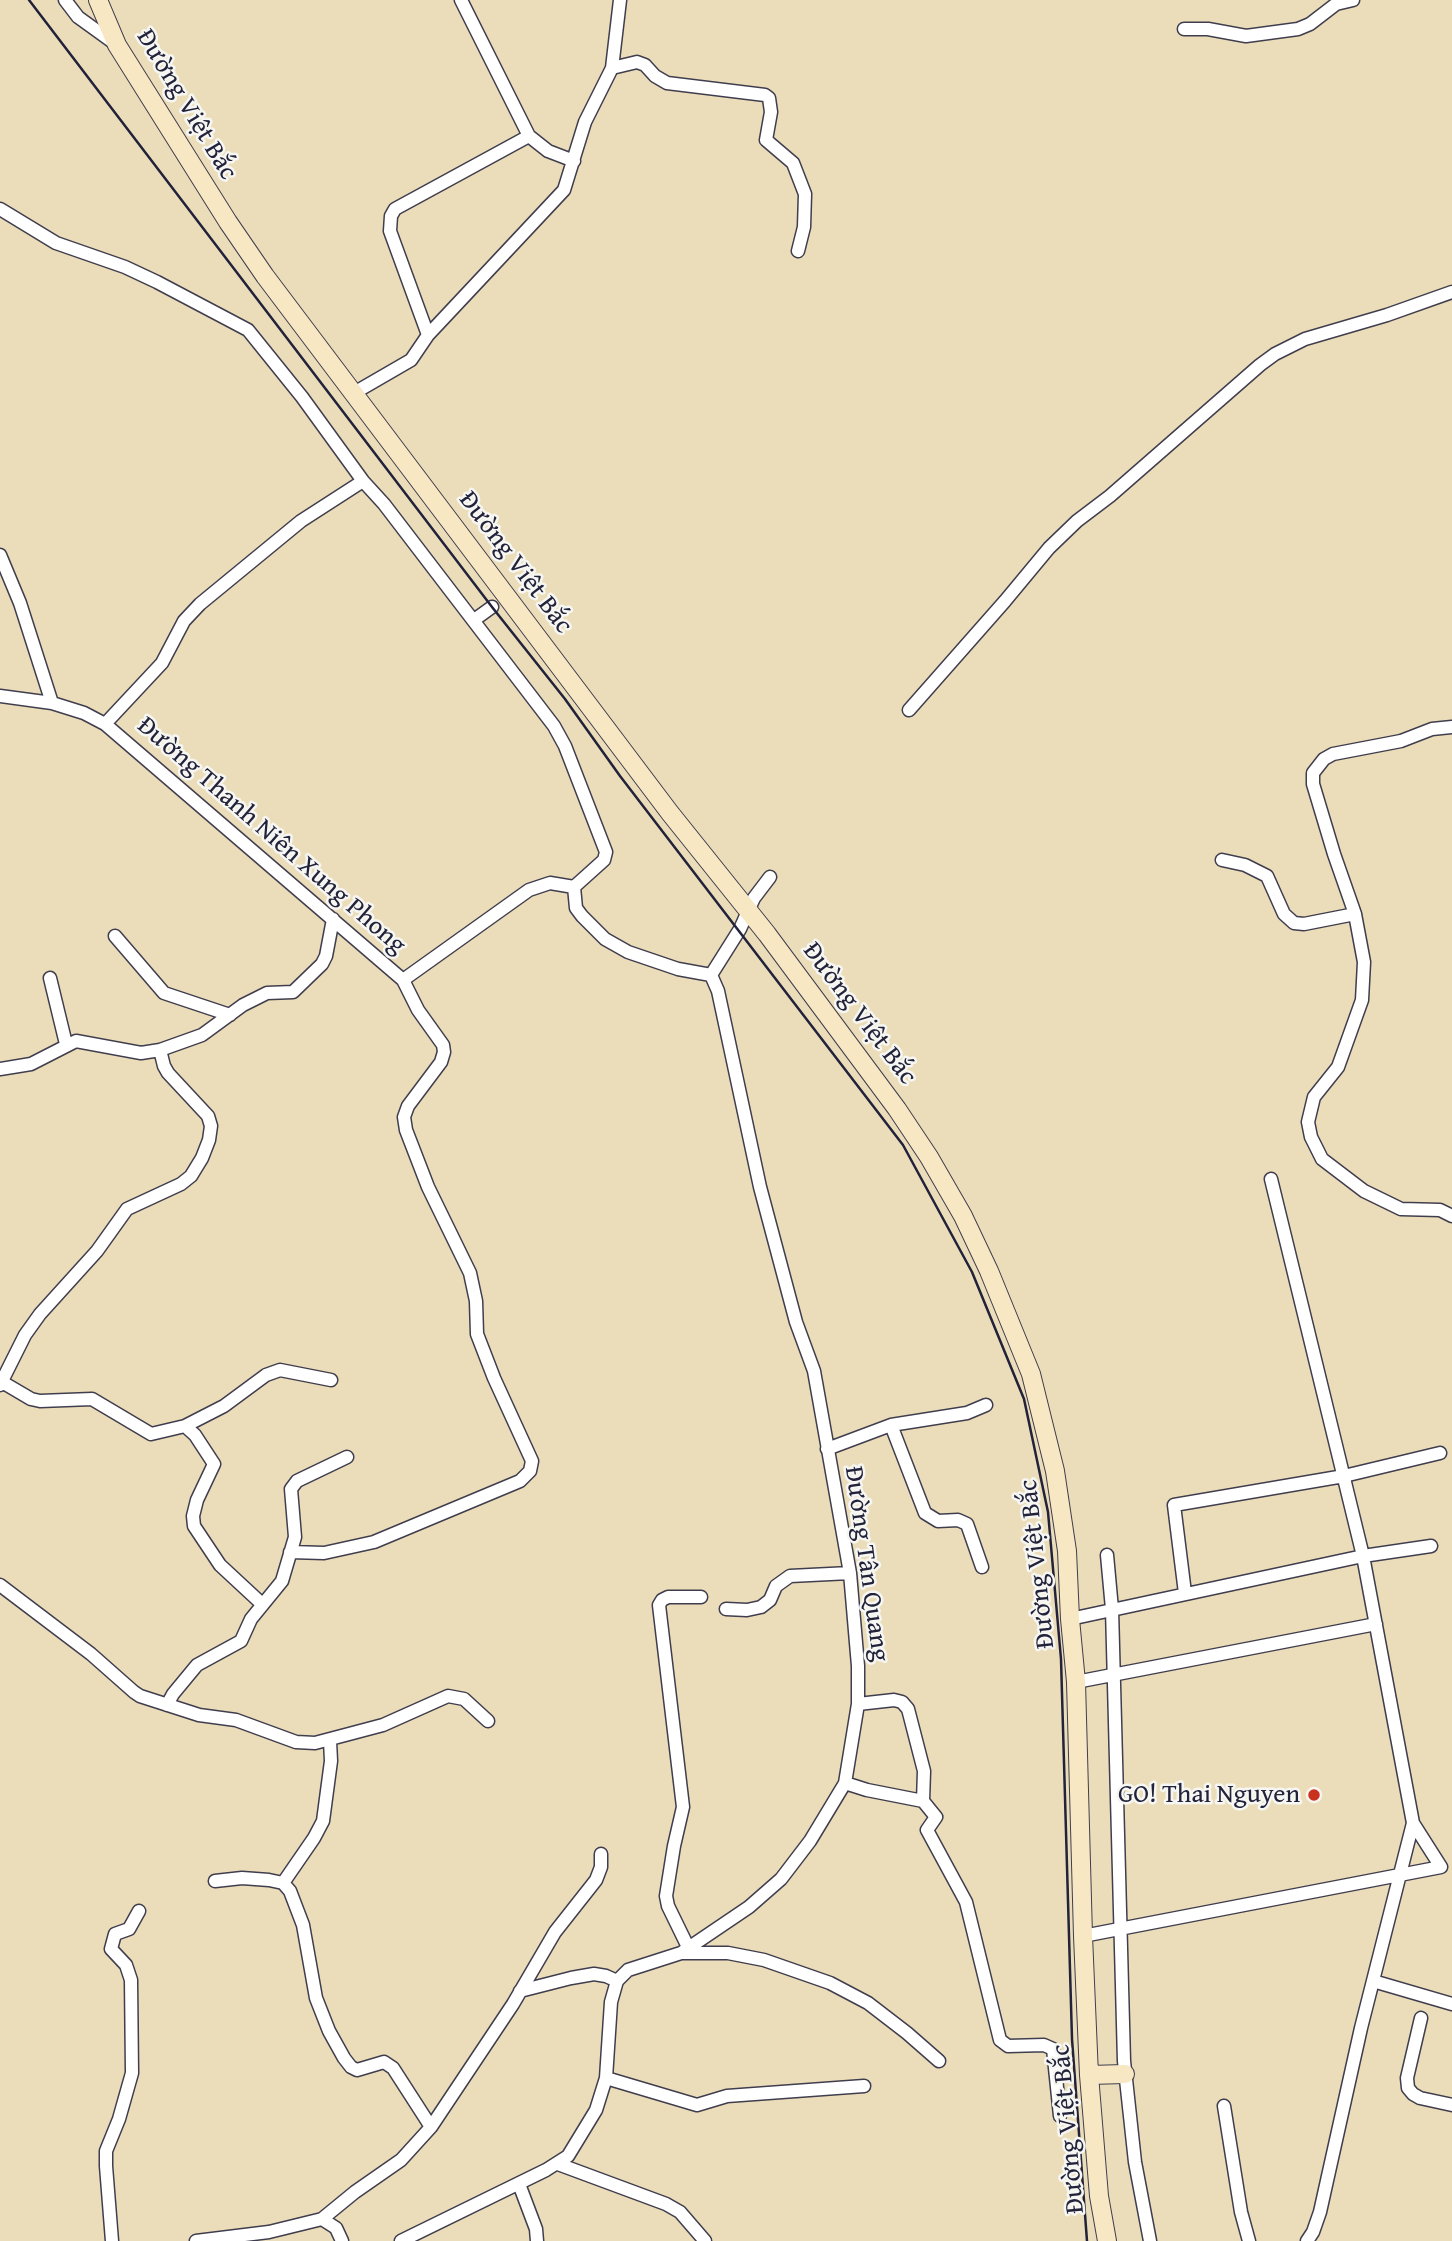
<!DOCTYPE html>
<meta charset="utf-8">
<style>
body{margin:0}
canvas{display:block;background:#ebddb9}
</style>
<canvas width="1452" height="2241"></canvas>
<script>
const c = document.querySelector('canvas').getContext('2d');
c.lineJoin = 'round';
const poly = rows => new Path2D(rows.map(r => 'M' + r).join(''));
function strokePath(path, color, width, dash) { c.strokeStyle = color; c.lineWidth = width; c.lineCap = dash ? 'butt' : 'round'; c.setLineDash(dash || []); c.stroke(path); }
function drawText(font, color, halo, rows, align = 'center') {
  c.font = font + ' "Gentium Book Plus",serif'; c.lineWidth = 5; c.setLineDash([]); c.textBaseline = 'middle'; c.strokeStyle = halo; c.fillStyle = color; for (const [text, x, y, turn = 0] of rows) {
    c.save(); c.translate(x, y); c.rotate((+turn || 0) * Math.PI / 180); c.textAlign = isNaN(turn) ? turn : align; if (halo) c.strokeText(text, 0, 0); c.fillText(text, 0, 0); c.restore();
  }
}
const street = poly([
 [65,0,78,17,114,43],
 [461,0,529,136,548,151,574,161],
 [1184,29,1208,29,1246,36,1298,29,1310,24,1336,4,1353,0],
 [612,68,637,62,645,65,655,76,667,83,765,95,769,98,771,112,766,140,793,163,805,194,804,227,798,251],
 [0,209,56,243,125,267,157,282,248,330,302,397,363,481,384,504,554,726,565,746,606,852,604,860,574,887],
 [428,335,390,231,391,216,395,209,529,136],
 [354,393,411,360,428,335,564,190,585,122,612,68,620,0],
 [0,555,20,603,52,703],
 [474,620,492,607],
 [0,696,52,703,84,713,105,724,403,980,529,890,550,883,574,887,576,908,582,916,605,939,628,952,678,969,711,975],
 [909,710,1005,601,1049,548,1077,521,1110,496,1260,365,1275,354,1305,339,1387,315,1452,292],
 [105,724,162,663,184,621,200,604,301,521,363,481],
 [1452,727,1432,729,1401,741,1333,754,1324,759,1313,773,1313,784,1334,854,1355,914,1364,962,1362,1000,1338,1067,1314,1097,1308,1122,1311,1137,1322,1159,1364,1191,1401,1209,1440,1210,1452,1216],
 [1222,860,1245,865,1267,876,1284,914,1294,923,1304,924,1355,914],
 [115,936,164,993,230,1015],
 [711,975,740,929,754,898,770,877],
 [50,978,66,1044],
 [0,1069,31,1064,76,1041,141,1053,160,1050,202,1035,243,1005,267,993,293,992,322,964,326,956,333,919],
 [1271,1179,1363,1556,1413,1823,1361,2028,1320,2212,1313,2232,1307,2241],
 [2,1382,31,1399,40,1401,92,1399,151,1434,185,1426,224,1406,266,1375,280,1370,331,1380],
 [0,1385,25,1335,40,1314,97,1251,127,1209,181,1184,191,1176,202,1158,209,1140,211,1126,208,1116,168,1073,164,1066,160,1050],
 [891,1425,925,1513,938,1521,958,1520,967,1524,982,1567],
 [185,1426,195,1435,214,1464,197,1500,193,1516,194,1526,220,1565,262,1604],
 [827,1449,891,1425,967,1413,986,1405],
 [290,1552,324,1553,374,1542,520,1481,530,1471,532,1461,494,1378,477,1334,476,1301,470,1273,428,1187,406,1130,404,1117,408,1106,441,1062,444,1052,443,1045,418,1010,403,980],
 [1107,1555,1112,1609,1124,2061,1135,2162,1150,2241],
 [0,1585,91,1654,134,1692,140,1696,199,1715,236,1720,296,1742,315,1743,383,1725,448,1696,464,1699,488,1721],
 [1185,1593,1174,1505,1344,1476,1440,1453],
 [726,1609,747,1610,761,1607,770,1600,776,1586,790,1576,850,1573],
 [1070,1619,1363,1556,1431,1546],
 [1076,1682,1376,1624],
 [858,1704,894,1700,902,1702,908,1709,924,1771,923,1801,936,1817,927,1830,966,1902,1000,2040,1008,2046,1044,2045,1053,2049,1060,2116],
 [167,1705,173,1694,197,1665,241,1641,251,1619,282,1581,295,1537,291,1489,297,1481,347,1457],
 [845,1783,867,1790,923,1801],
 [215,1881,242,1878,269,1880,283,1883,290,1891,303,1925,316,1998,329,2031,344,2058,351,2067,357,2070,384,2062,393,2068,431,2127],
 [283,1883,314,1838,323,1821,331,1761,330,1741],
 [1083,1936,1441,1867,1413,1823],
 [688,1947,668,1906,666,1896,674,1846,683,1807,659,1605,662,1600,668,1597,701,1597],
 [681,1953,728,1953,764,1960,830,1983,868,2003,907,2033,939,2061],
 [1373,1981,1452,2004],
 [520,1991,571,1978,594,1974,606,1976,617,1981],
 [1421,2018,1407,2078,1408,2088,1413,2094,1420,2098,1452,2105],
 [606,2078,697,2105,727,2096,864,2086],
 [1224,2106,1241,2212,1249,2241],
 [558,2164,666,2204,680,2212,705,2241],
 [519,2184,536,2229,537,2241],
 [322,2219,355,2192,401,2160,431,2127,513,2004,555,1932,596,1880,601,1867,601,1854],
 [112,2241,106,2166,106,2151,119,2119,132,2073,131,1980,126,1965,111,1949,115,1934,129,1929,139,1911],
 [196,2241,269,2232,322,2219,336,2228,342,2241],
 [401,2241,546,2170,568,2156,596,2110,606,2078,611,2002,617,1981,628,1970,681,1953,749,1907,781,1879,810,1841,845,1783,858,1704,858,1666,850,1573,814,1371,796,1322,760,1187,718,991,711,975]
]);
const secondary = poly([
 [98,0,117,45,228,222,265,276,670,813,767,934,897,1109,929,1157,963,1216,989,1271,1031,1374,1055,1471,1067,1551,1070,1619,1076,1682,1083,1936,1089,2075,1099,2196,1107,2241],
 [1089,2075,1125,2074]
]);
const rail = poly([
 [29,0,492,607,565,699,620,776,903,1145,972,1272,1024,1399,1048,1512,1061,1659,1072,2039,1087,2241]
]);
const markers = [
 [1314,1795,7,"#c8321e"]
];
const streetNames = [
 ["Đường Việt Bắc",186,105,59],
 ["Đường Việt Bắc",515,563,53],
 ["Đường Thanh Niên Xung Phong",271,836,41],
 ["Đường Việt Bắc",859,1014,53],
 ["Đường Tân Quang",866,1564,82],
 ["Đường Việt Bắc",1038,1564,-96],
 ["Đường Việt Bắc",1069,2129,-95]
];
const poiNames = [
 ["GO! Thai Nguyen",1300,1795]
];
strokePath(street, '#403e4e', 15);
strokePath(secondary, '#403e4e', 20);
strokePath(street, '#fff', 12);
strokePath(secondary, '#f8e7c3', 18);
strokePath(rail, '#22223b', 2.5);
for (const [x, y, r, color] of markers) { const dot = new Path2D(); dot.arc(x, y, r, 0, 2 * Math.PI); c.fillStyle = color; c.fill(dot); strokePath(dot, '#f6f6f2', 2.5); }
drawText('26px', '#22223b', '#f6f6f2', streetNames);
drawText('26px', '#22223b', '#f6f6f2', poiNames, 'right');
</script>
